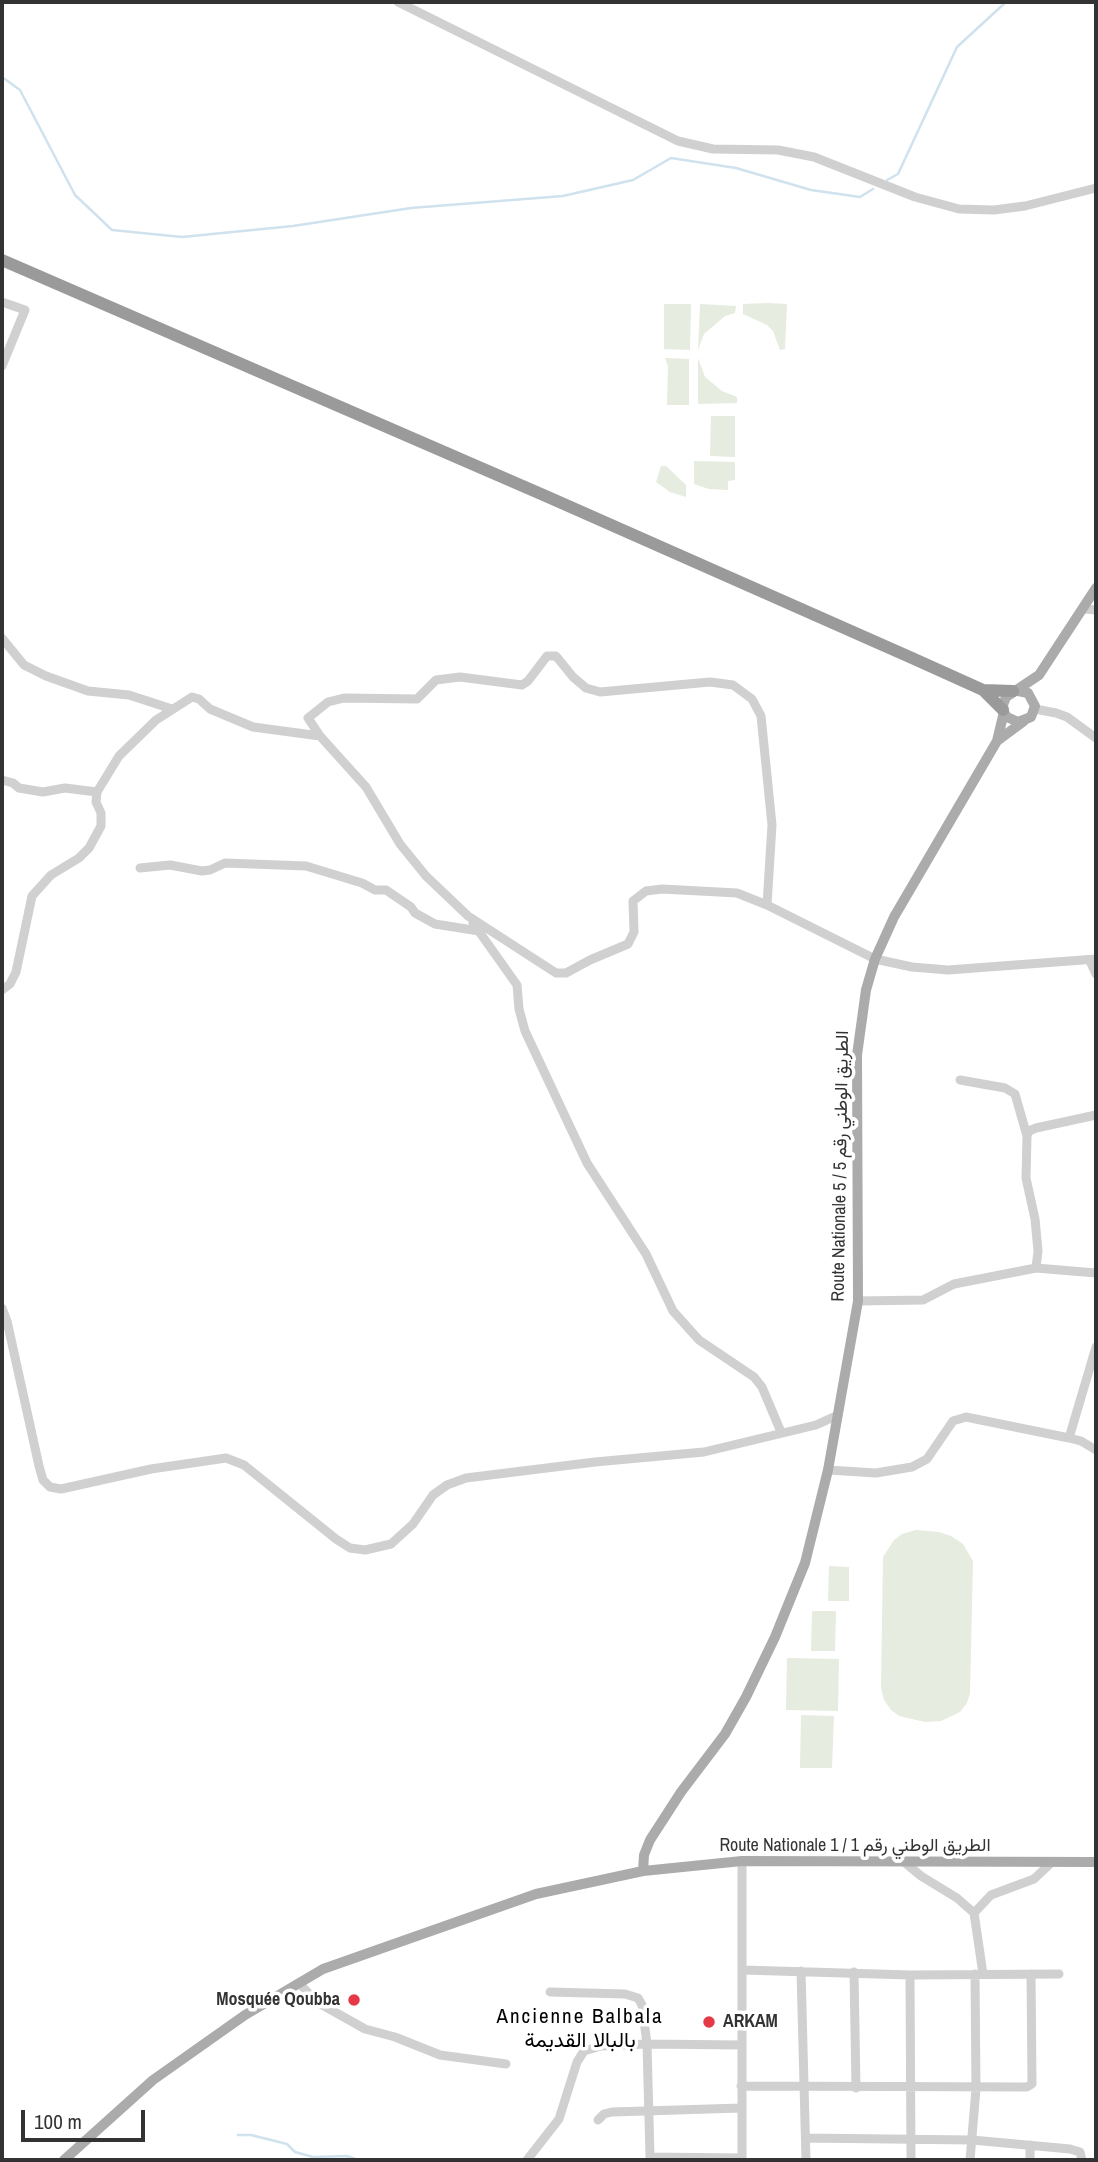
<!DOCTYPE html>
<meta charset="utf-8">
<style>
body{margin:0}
#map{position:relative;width:1098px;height:2162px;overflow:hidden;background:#fff;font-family:"Archivo Narrow",sans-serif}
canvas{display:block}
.frame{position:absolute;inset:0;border:4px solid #333;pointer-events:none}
.scale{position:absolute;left:21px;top:2110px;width:124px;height:32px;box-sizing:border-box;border:4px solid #333;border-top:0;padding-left:9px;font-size:21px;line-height:24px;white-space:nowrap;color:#333;-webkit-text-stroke:5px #fff;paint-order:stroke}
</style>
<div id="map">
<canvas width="1098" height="2162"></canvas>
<div class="frame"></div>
<div class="scale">100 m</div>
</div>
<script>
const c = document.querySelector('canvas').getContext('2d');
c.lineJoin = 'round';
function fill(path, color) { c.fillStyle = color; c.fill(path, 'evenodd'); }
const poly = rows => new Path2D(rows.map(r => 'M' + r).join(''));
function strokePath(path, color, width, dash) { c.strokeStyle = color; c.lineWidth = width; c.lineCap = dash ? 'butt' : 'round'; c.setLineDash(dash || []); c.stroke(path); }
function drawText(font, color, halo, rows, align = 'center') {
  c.font = font + ' "Archivo Narrow",Vazirmatn,sans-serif'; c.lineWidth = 7; c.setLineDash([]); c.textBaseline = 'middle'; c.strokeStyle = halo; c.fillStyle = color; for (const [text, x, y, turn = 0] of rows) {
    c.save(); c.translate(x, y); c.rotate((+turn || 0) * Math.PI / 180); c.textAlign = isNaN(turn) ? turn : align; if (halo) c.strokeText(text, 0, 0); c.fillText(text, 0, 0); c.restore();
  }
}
const green = poly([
 [767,303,787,304,785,349,780,350,773,331,767,325,743,314,743,304],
 [664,304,691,304,690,350,664,349],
 [700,304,736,306,735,313,725,316,704,334,698,350],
 [665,358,689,359,689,405,667,405,668,366],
 [698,358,705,377,722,391,737,397,737,403,698,404],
 [711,416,735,416,735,457,710,456],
 [694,461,735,462,735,480,728,481,728,490,709,489,694,484],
 [661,466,666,466,686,485,686,497,670,492,656,482],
 [916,1530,939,1532,951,1536,963,1544,973,1561,970,1693,967,1703,960,1712,941,1721,925,1722,899,1716,891,1710,884,1700,881,1688,883,1557,894,1540,902,1534],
 [829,1566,849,1567,849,1601,828,1601],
 [812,1611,836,1611,835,1651,811,1651],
 [787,1658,839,1659,838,1711,786,1710],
 [801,1715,834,1716,832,1768,800,1768]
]);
const stream = poly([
 [2,77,20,90,75,195,112,230,182,237,293,226,411,208,563,196,633,180,671,158,736,168,811,190,860,197,873,189],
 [887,180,898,174,957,47,1006,2],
 [238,2135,251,2135,287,2144,295,2152,313,2157,347,2156,358,2160],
 [379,2160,382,2160]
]);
const minor = poly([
 [398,2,678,141,713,149,778,150,814,157,915,197,959,209,994,210,1025,206,1096,188],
 [2,302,25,310,2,366],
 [1084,609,1096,610],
 [2,638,24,665,46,676,88,691,129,695,172,709],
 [1035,709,1056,713,1067,717,1096,738],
 [2,780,13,783,19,788,43,792,65,788,97,792],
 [140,868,170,865,202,871,210,870,225,863,306,866,362,883,375,890,386,890,411,907,415,913,435,924,479,931],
 [767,905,772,825,761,716,752,699,733,685,710,682,600,692,586,688,573,677,556,656,547,656,528,681,522,685,460,677,436,680,417,699,344,698,328,702,308,718,320,736,366,787,400,844,426,876,468,916,556,973,566,973,590,960,628,944,634,932,633,901,646,891,662,889,737,893,767,905,875,959,912,967,948,970,1096,959],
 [473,923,517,985,519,1009,525,1031,587,1163,646,1254,673,1311,699,1340,754,1377,762,1387,781,1432],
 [1090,961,1096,974],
 [2,990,10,984,16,972,32,896,51,875,79,858,89,848,101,826,101,813,96,802,97,792,119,756,156,720,192,697,199,699,210,709,253,727,320,736],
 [960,1080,1005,1088,1015,1094,1027,1136],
 [1036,1268,1038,1251,1035,1219,1026,1178,1027,1136,1029,1131,1036,1128,1096,1115],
 [858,1301,923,1300,954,1284,1036,1268,1096,1273],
 [2,1308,7,1321,39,1466,43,1480,50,1487,61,1489,151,1469,226,1458,244,1465,336,1539,350,1548,365,1550,391,1544,413,1524,433,1495,447,1485,466,1478,595,1462,704,1452,816,1425,838,1415],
 [1069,1438,1096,1347],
 [828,1470,876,1473,912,1467,927,1459,953,1421,966,1417,1069,1438,1081,1441,1096,1450],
 [903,1861,921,1876,957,1898,974,1913,983,1974],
 [974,1913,991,1895,1034,1879,1052,1862],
 [743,1970,910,1975,1059,1974],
 [801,1971,806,2160],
 [854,1972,856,2088],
 [910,1975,911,2160],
 [299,1983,317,2002,365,2029,395,2037,440,2055,506,2064],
 [550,1992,625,1994,638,1998,642,2005,647,2044,650,2157,742,2158],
 [741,2086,1027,2087,1032,2084,1031,1974],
 [598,2120,604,2114,612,2112,741,2108],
 [806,2138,972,2140,1070,2149,1080,2152,1082,2160],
 [527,2160,559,2119,577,2062,584,2051,601,2046,647,2044,741,2045],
 [742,2160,742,1861],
 [970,2160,976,2089,975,1974],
 [1030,2160,1030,2145]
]);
const major = poly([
 [1018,691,1028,693,1035,706,1031,717,1018,722,1007,717,1004,712,1003,705,1006,697,1039,675,1096,588],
 [997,741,1024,721],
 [643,1871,644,1855,650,1840,681,1792,725,1734,746,1697,775,1637,805,1563,828,1470,858,1301,857,1055,866,990,875,959,894,917,997,741,1004,712],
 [64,2160,153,2080,245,2015,323,1969,536,1894,643,1871,742,1861,1096,1862]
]);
const highway = poly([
 [2,260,548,497,912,658,983,690,1003,710],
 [983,690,1013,691]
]);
const markers = [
 [354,2000,7,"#e63946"],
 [709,2022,7,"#e63946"]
];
const streetNames = [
 ["Route Nationale 5 / الطريق الوطني رقم 5",841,1166,-89],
 ["Route Nationale 1 / الطريق الوطني رقم 1",855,1846]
];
const poiNames = [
 ["Mosquée Qoubba",340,2000],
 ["ARKAM",723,2022,"left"]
];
const quarterNames = [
 ["Ancienne Balbala",580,2017],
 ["بالبالا القديمة",580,2041]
];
fill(green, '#e6ecdf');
strokePath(stream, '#cfe2ee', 2.5);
strokePath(minor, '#d0d0d0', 9);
strokePath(major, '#ababab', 10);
strokePath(highway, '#9a9a9a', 12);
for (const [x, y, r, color] of markers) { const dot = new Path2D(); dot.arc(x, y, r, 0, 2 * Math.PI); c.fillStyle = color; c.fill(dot); strokePath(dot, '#fff', 2.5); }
drawText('18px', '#333', '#fff', streetNames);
drawText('bold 18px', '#333', '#fff', poiNames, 'right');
c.letterSpacing = '2px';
drawText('21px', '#000', '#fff', quarterNames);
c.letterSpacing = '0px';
</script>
